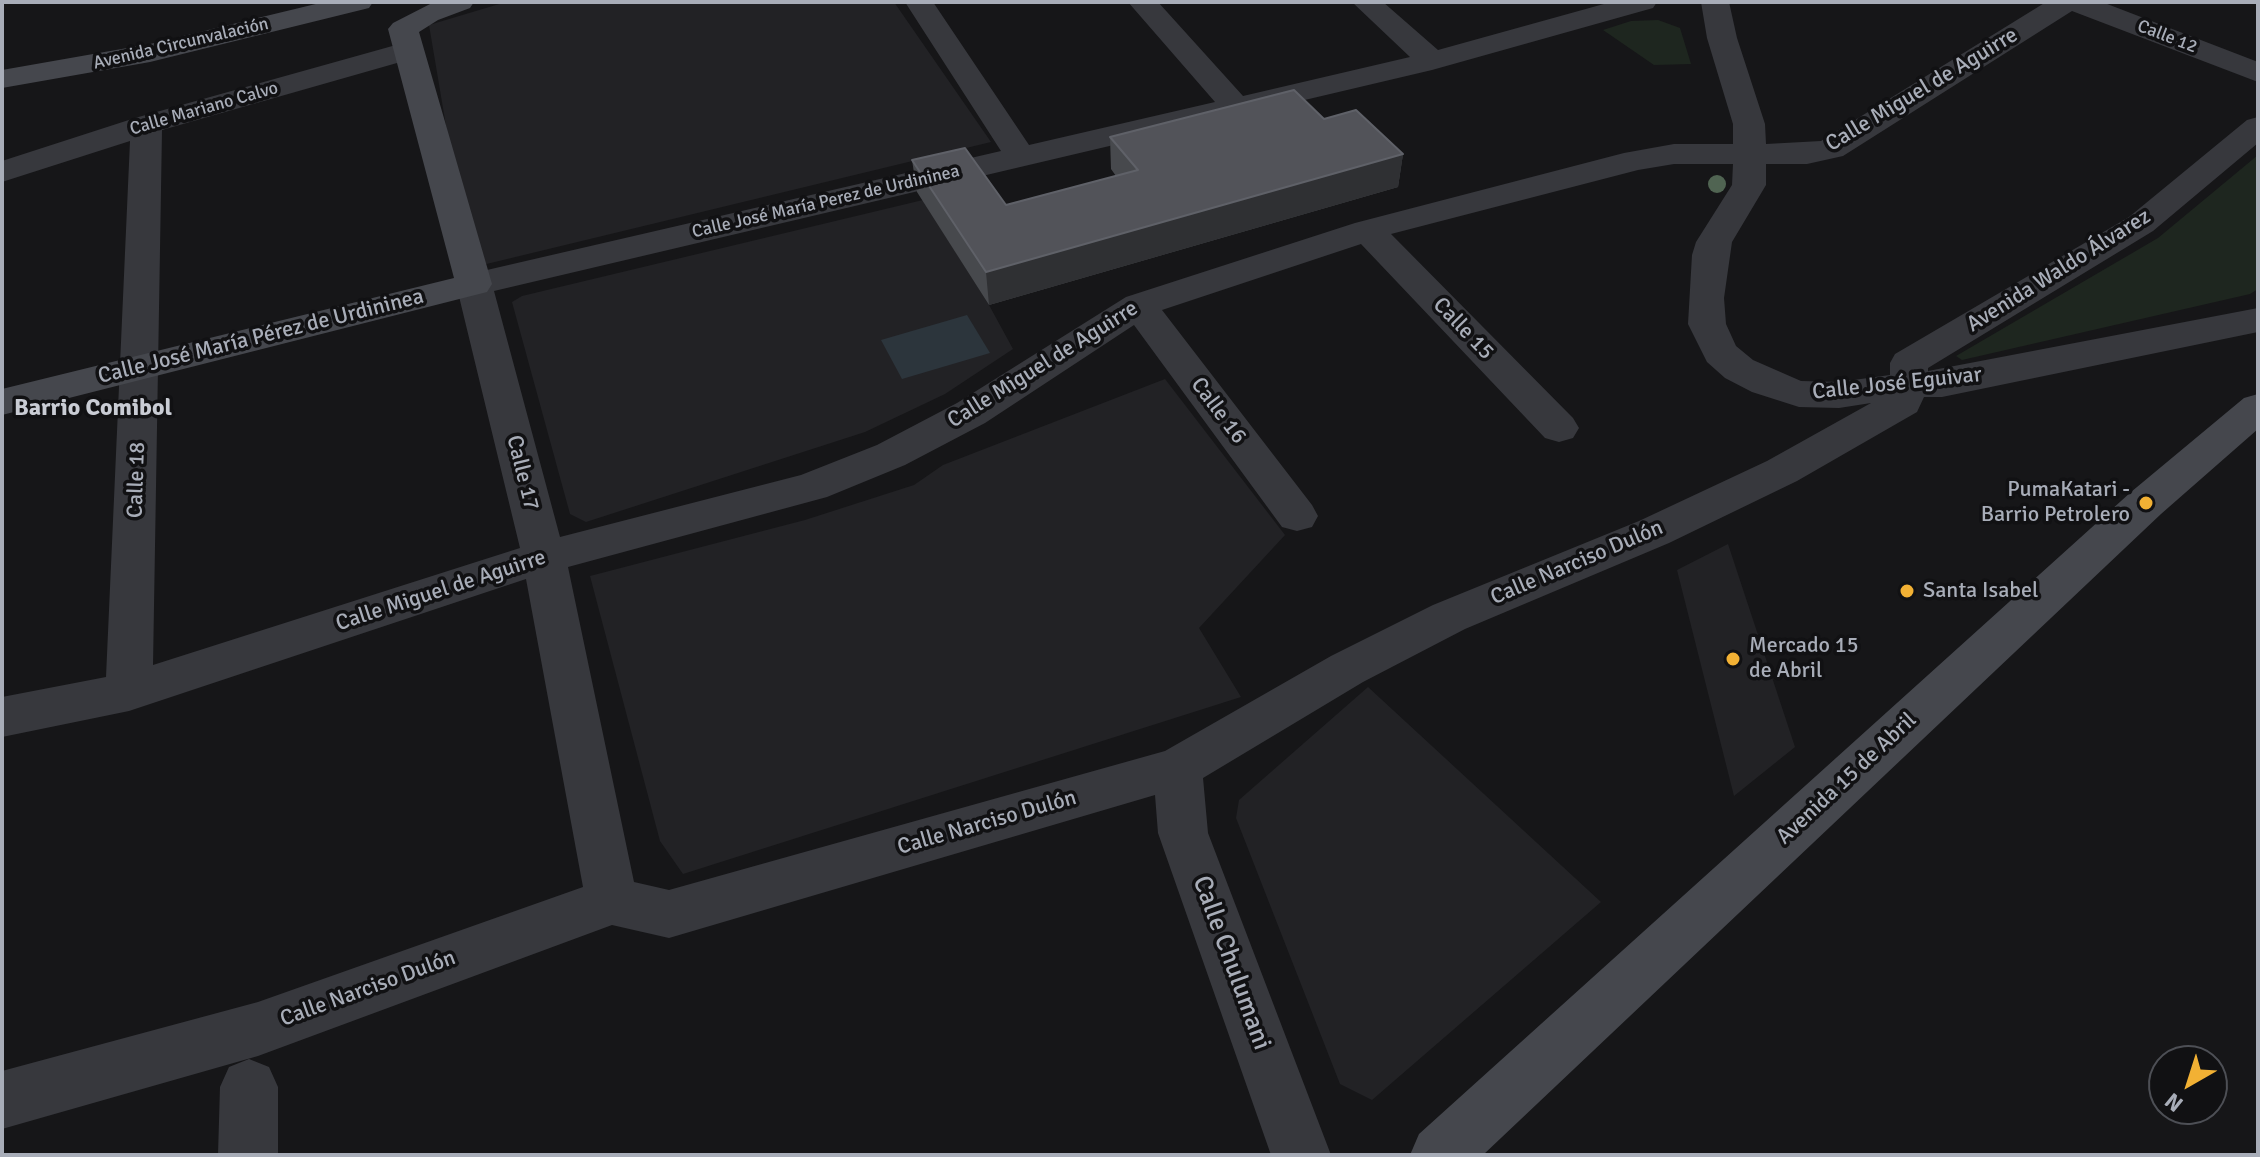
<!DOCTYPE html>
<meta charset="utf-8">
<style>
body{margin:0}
#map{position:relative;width:2260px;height:1157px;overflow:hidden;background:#161618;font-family:Signika,sans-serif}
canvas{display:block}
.frame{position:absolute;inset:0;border:4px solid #a8adb8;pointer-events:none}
.north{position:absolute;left:2148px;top:1045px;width:80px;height:80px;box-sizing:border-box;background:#111113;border:2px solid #4d4f55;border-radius:50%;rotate:219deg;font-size:22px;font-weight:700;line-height:32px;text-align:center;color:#a8adb8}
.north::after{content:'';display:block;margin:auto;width:28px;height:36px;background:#f2b134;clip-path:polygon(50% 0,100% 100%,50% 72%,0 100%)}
</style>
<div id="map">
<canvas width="2260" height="1157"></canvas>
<div class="frame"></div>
<div class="north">N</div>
</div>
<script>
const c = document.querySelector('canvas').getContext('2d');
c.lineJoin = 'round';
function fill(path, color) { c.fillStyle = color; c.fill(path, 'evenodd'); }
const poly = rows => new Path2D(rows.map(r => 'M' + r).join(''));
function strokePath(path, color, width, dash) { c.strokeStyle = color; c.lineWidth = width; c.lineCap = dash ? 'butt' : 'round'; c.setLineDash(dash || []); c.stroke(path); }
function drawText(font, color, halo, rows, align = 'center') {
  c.font = font + ' Signika,sans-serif'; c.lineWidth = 7; c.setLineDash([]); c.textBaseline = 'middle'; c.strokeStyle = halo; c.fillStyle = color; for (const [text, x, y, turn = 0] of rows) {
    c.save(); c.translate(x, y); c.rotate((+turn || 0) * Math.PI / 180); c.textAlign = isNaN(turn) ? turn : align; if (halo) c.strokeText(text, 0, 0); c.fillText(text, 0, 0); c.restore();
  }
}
const built = poly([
 [506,2,894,2,991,142,470,268,429,25],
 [923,200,989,305,1013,349,945,394,865,432,586,522,570,514,512,302,522,296],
 [1165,379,1285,535,1199,628,1241,697,683,874,660,841,590,576,805,520,914,485,943,465],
 [1728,544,1795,747,1734,796,1677,570],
 [1368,687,1601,902,1372,1100,1340,1084,1236,818,1239,800]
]);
const green = poly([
 [1658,20,1680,28,1691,64,1654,65,1603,30,1631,21],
 [2258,155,2258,289,2250,294,1962,360,1956,356,2158,238]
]);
const water = poly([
 [967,315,990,353,902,379,881,340]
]);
const street = poly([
 [905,2,933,2,1029,145,1215,102,1128,2,1158,2,1243,96,1410,57,1352,2,1383,2,1438,50,1611,2,1657,2,1653,8,1432,70,494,291,560,537,801,475,877,445,957,403,1126,297,1355,223,1624,153,1674,144,1733,144,1733,124,1707,38,1701,2,1729,2,1737,38,1765,124,1766,144,1821,141,2046,2,2102,2,2258,62,2258,82,2072,11,1843,156,1807,164,1766,164,1766,185,1732,242,1724,298,1726,324,1736,346,1753,360,1801,381,1839,382,1890,375,1890,363,1895,354,2129,217,2247,120,2258,117,2258,143,2153,231,1928,368,1928,371,2258,308,2258,332,1942,397,1924,397,1917,412,1797,481,1669,543,1465,629,1363,682,1203,778,1208,833,1331,1155,1271,1155,1158,833,1155,795,669,938,612,925,258,1056,2,1129,2,1071,258,1002,583,887,526,579,129,711,2,737,2,697,106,677,130,141,2,182,2,161,135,118,396,45,407,42,418,45,422,51,418,57,162,130,153,665,520,548,456,284,461,276,1001,151,905,2],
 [1674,164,1733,164,1732,185,1696,242,1692,255,1688,324,1707,362,1725,378,1752,392,1799,407,1839,408,1871,403,1767,461,1639,521,1433,605,1331,656,1165,751,669,890,634,882,568,567,827,497,905,465,985,423,1134,325,1282,527,1297,531,1312,527,1318,516,1312,505,1162,310,1361,244,1545,438,1559,442,1573,438,1579,428,1573,418,1391,234,1638,170,1674,164],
 [249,1059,269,1067,278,1087,278,1155,218,1155,220,1087,229,1067,249,1059]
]);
const secondary = poly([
 [324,2,373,2,369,8,150,62,2,88,2,70,150,44,324,2],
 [434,2,474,2,470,8,438,20,419,32,492,284,487,292,2,415,2,389,454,278,388,29,393,23,434,2],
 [2258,394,2258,429,2161,514,1483,1155,1410,1155,1419,1134,2131,492,2244,398,2258,394]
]);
const trees = [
 [1717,184]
];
const wall = poly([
 [1324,119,1403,154,1398,187,989,305,917,192,912,160,1006,205,1116,176,1111,169,1110,137]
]);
const shadedWall = poly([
 [1403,154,1398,187,989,305,986,272]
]);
const building = poly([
 [1294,90,1324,119,1356,110,1403,154,986,272,912,160,965,148,1006,205,1138,170,1110,137,1294,90]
]);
const markers = [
 [2146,503,8,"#f2b134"],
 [1907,591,8,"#f2b134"],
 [1733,659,8,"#f2b134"]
];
const farStreetnames = [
 ["Calle 12",2167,37,21],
 ["Avenida Circunvalación",181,44,-13],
 ["Calle Mariano Calvo",204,109,-16],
 ["Calle José María Perez de Urdininea",826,202,-13]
];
const streetNames = [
 ["Calle Miguel de Aguirre",1922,90,-31],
 ["Avenida Waldo Álvarez",2059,271,-32],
 ["Calle 15",1463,329,46],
 ["Calle José María Pérez de Urdininea",261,337,-14],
 ["Calle Miguel de Aguirre",1043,365,-32],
 ["Calle José Eguivar",1897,384,-6],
 ["Calle 16",1218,411,53],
 ["Calle 17",522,473,76],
 ["Calle 18",137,480,-88],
 ["Calle Narciso Dulón",1577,563,-23],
 ["Calle Miguel de Aguirre",441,591,-18],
 ["Avenida 15 de Abril",1847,779,-43],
 ["Calle Narciso Dulón",987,823,-16],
 ["Calle Narciso Dulón",368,989,-20]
];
const poiNames = [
 ["PumaKatari -",2130,490,"right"],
 ["Barrio Petrolero",2130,515,"right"],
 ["Santa Isabel",1923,591],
 ["Mercado 15",1749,646],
 ["de Abril",1749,671]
];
const neighbourhoodNames = [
 ["Barrio Comibol",93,409]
];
const nearStreetnames = [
 ["Calle Chulumani",1231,963,70]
];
fill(built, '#222225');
fill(green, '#1e261f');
fill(water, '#2c353c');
fill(street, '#37383d');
fill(secondary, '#45474d');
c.fillStyle = '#506452';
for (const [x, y] of trees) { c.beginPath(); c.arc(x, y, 9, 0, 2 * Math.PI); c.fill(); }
fill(wall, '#47494d');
fill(shadedWall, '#2f3033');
fill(building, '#525359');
strokePath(building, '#5f6168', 2);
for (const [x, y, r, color] of markers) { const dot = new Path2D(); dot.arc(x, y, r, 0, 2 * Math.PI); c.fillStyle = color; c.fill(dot); strokePath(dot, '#111113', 3); }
drawText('18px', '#a8adb8', '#111113', farStreetnames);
drawText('22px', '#a8adb8', '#111113', streetNames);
drawText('22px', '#a8adb8', '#111113', poiNames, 'left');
drawText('bold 24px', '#c9ccd4', '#111113', neighbourhoodNames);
drawText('26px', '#a8adb8', '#111113', nearStreetnames);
</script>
